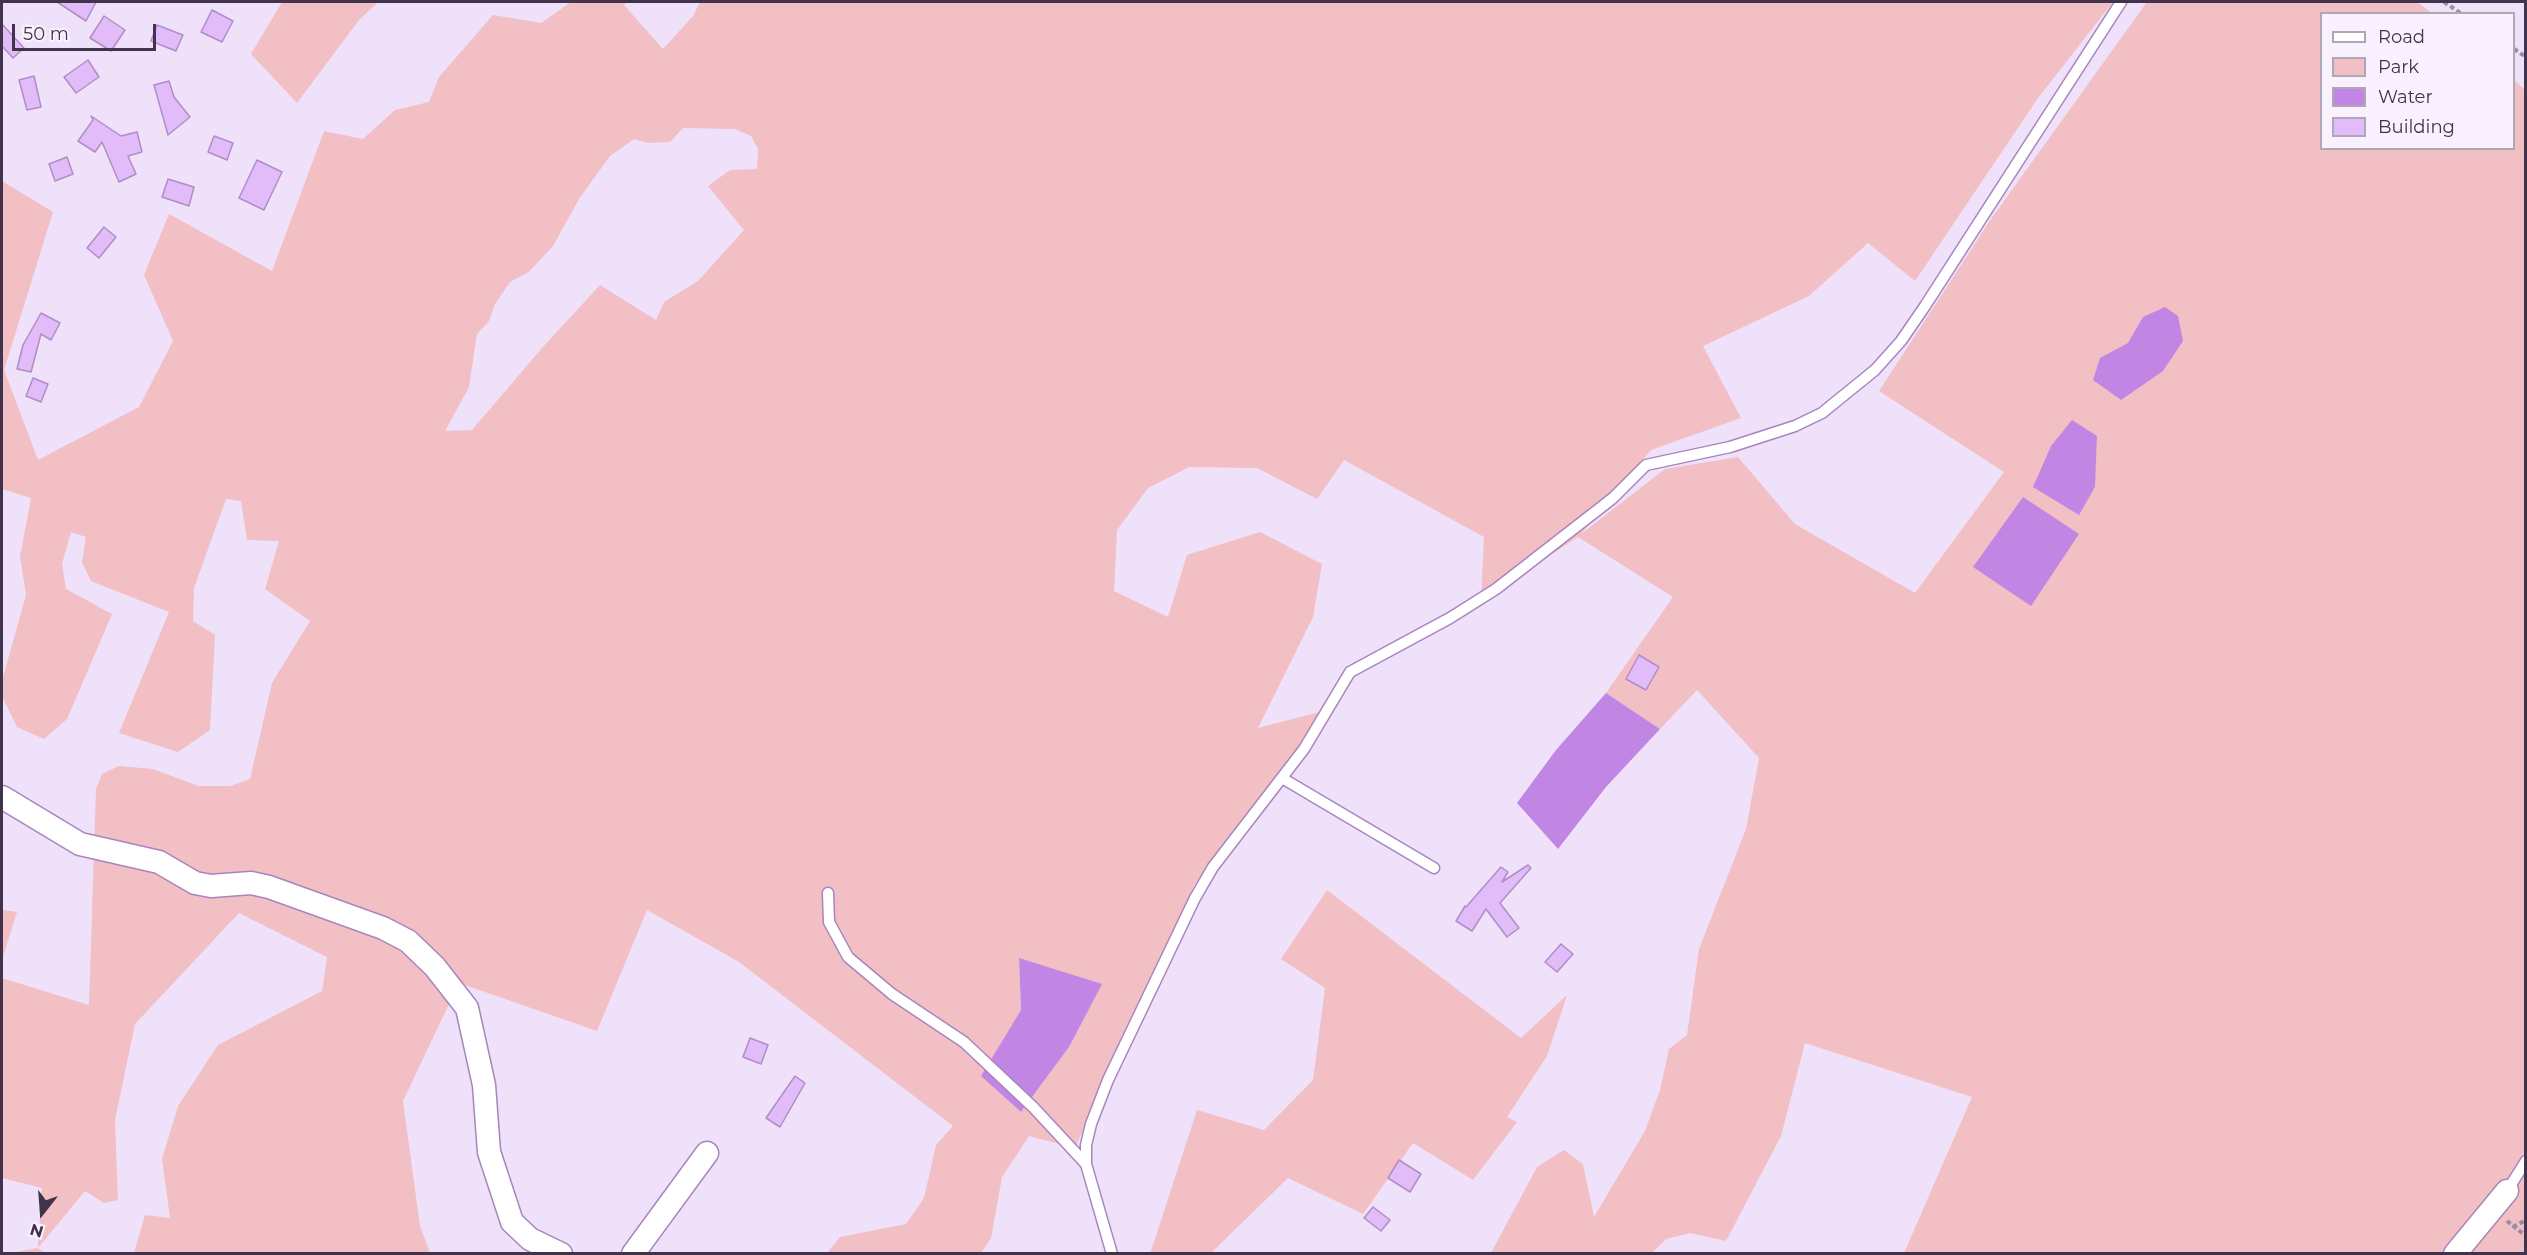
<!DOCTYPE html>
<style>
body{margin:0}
#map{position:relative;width:2527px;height:1255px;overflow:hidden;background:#f0e1fa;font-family:Montserrat,sans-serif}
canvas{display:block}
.frame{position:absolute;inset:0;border:3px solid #41334b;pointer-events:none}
.legend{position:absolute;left:2320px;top:12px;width:195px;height:138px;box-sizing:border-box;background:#f9f2fe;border:2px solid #afa6b6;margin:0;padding:8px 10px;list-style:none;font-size:18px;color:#41334b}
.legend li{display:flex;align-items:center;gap:12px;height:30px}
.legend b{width:30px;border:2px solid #afa6b6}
.north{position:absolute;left:12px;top:1183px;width:60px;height:60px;-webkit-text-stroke:4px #f9f2fe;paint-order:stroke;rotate:197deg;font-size:16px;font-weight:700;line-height:24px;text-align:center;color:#41334b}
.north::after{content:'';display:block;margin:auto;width:21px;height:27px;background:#41334b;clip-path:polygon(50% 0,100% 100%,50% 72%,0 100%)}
.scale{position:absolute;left:12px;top:24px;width:144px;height:27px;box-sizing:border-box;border:3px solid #41334b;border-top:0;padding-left:8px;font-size:18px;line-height:21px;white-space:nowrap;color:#41334b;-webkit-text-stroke:4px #f9f2fe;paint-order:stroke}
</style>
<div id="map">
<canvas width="2527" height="1255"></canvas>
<div class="frame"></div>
<ul class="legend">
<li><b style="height:8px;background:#fff"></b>Road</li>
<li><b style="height:16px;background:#f1bfc4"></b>Park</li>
<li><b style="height:16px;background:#c186e4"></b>Water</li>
<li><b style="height:16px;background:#e1bcf8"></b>Building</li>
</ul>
<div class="north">N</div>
<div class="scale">50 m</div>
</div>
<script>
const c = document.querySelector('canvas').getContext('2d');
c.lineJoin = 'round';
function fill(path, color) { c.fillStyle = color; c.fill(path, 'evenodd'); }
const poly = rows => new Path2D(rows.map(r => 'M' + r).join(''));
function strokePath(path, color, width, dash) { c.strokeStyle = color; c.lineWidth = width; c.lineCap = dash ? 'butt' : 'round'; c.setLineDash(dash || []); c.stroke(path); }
const green = poly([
 [282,2,378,2,359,20,297,103,251,54],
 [571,2,627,2,624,5,663,49,693,16,700,2,2113,2,2038,98,1915,281,1868,243,1809,296,1703,346,1741,418,1651,450,1581,534,1665,469,1738,457,1795,524,1915,593,2004,472,1879,391,1991,219,2147,2,2417,2,2432,13,2322,14,2322,148,2514,148,2514,80,2525,90,2525,1253,1904,1253,1972,1097,1805,1043,1781,1136,1726,1241,1690,1233,1666,1239,1652,1253,1491,1253,1537,1167,1564,1150,1583,1164,1594,1217,1645,1131,1660,1090,1669,1049,1687,1035,1699,949,1746,829,1759,758,1697,690,1660,729,1606,693,1673,597,1578,537,1481,601,1484,537,1344,460,1317,499,1257,468,1189,467,1148,488,1117,530,1114,591,1168,617,1187,555,1260,532,1322,564,1313,617,1258,728,1331,709,1194,885,1075,1148,1029,1136,1002,1177,991,1238,981,1253,827,1253,840,1237,906,1224,924,1198,936,1145,953,1126,739,962,647,910,597,1031,459,983,403,1101,420,1226,430,1253,134,1253,145,1215,170,1218,162,1159,178,1106,218,1045,322,991,327,957,239,913,135,1024,115,1120,118,1200,104,1203,85,1191,38,1248,45,1253,9,1253,38,1248,42,1188,2,1178,2,978,89,1005,96,789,102,774,119,766,153,769,198,786,230,786,250,779,272,683,310,621,265,589,279,541,247,540,241,501,226,499,194,588,193,621,215,635,210,730,178,752,119,733,169,612,91,581,82,562,86,537,71,532,62,564,66,589,112,614,67,719,44,739,17,727,2,696,2,681,26,595,20,557,31,498,2,489,2,181,53,212,4,370,38,460,139,407,173,341,144,275,169,214,272,271,324,131,363,139,395,110,429,102,439,77,493,15,541,23],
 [683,128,735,129,751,136,758,149,757,169,730,170,708,186,744,230,698,281,664,302,656,320,600,285,542,348,472,430,445,431,469,387,477,334,489,321,495,304,510,282,529,272,553,246,579,199,610,156,634,139,648,143,670,142],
 [1019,958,1069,1047,1021,1112,982,1076,1021,1010],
 [1327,890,1521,1038,1567,995,1547,1056,1507,1117,1517,1122,1473,1180,1413,1143,1363,1214,1288,1178,1211,1253,1150,1254,1197,1110,1264,1130,1313,1080,1325,988,1281,959],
 [2,910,17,912,2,960]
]);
const water = poly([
 [2165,307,2178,316,2183,341,2163,371,2121,400,2093,380,2100,358,2128,343,2143,317],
 [2072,420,2097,436,2095,487,2079,515,2033,487,2051,446],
 [2023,497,2079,534,2031,606,1973,567],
 [1606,693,1660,729,1606,787,1558,849,1517,803,1556,750],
 [1019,958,1102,984,1069,1047,1021,1112,981,1076,1021,1010]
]);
const building = poly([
 [57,2,96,2,86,21,57,2],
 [212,10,233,21,222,42,201,32,212,10],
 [104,16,125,30,111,51,90,38,104,16],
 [2,24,24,48,13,58,2,46,2,24],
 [157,25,183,35,176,51,151,41,157,25],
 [88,60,99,77,76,93,64,77,88,60],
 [34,76,41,107,27,110,19,80,34,76],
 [169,81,174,97,190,117,168,135,154,85,169,81],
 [91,116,121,136,137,132,142,152,128,156,136,174,119,182,102,142,95,152,78,141,93,120,91,116],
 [214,136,233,143,227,160,208,152,214,136],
 [67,157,73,174,55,181,49,164,67,157],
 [257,160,282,172,264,210,239,198,257,160],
 [168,179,194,187,189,206,162,197,168,179],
 [104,227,116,237,99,258,87,248,104,227],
 [41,313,60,323,51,340,41,334,31,372,17,369,23,345,41,313],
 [33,378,48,384,41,402,26,396,33,378],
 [1639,655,1659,667,1646,690,1626,679,1639,655],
 [1528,865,1531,868,1500,903,1519,928,1507,937,1486,909,1472,931,1456,921,1465,906,1466,907,1501,867,1508,872,1502,882,1528,865],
 [1561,944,1573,954,1557,972,1545,962,1561,944],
 [750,1038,768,1045,761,1064,743,1057,750,1038],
 [795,1076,805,1083,780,1127,766,1118,795,1076],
 [1399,1160,1421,1174,1410,1192,1388,1178,1399,1160],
 [1373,1207,1390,1220,1381,1231,1364,1218,1373,1207]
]);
const path = poly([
 [2444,2,2462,14],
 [2514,49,2526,57],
 [2507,1221,2526,1236],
 [2513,1227,2526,1220]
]);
const service = poly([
 [1282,778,1434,868],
 [828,893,829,922,848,957,892,994,964,1042,1033,1107,1086,1164],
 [2507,1191,2526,1161],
 [1112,1254,1086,1164,1086,1145,1091,1124,1108,1080,1195,898,1213,867,1304,749,1350,672,1450,618,1496,589,1613,498,1646,465,1730,447,1795,426,1822,413,1875,370,1901,341,1925,306,2121,2]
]);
const minor = poly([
 [2,797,80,844,159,862,195,883,211,886,251,883,269,887,383,928,408,941,435,967,467,1008,484,1085,489,1152,512,1222,530,1239,561,1254],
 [633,1254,707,1153],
 [2455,1254,2507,1191]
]);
fill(green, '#f1bfc4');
fill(water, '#c186e4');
fill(building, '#e1bcf8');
strokePath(building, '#b08dc6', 1.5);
strokePath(service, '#a885be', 13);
strokePath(minor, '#a885be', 25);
strokePath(path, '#9a8ca4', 4, [4.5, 3]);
strokePath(service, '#fff', 10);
strokePath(minor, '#fff', 22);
</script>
